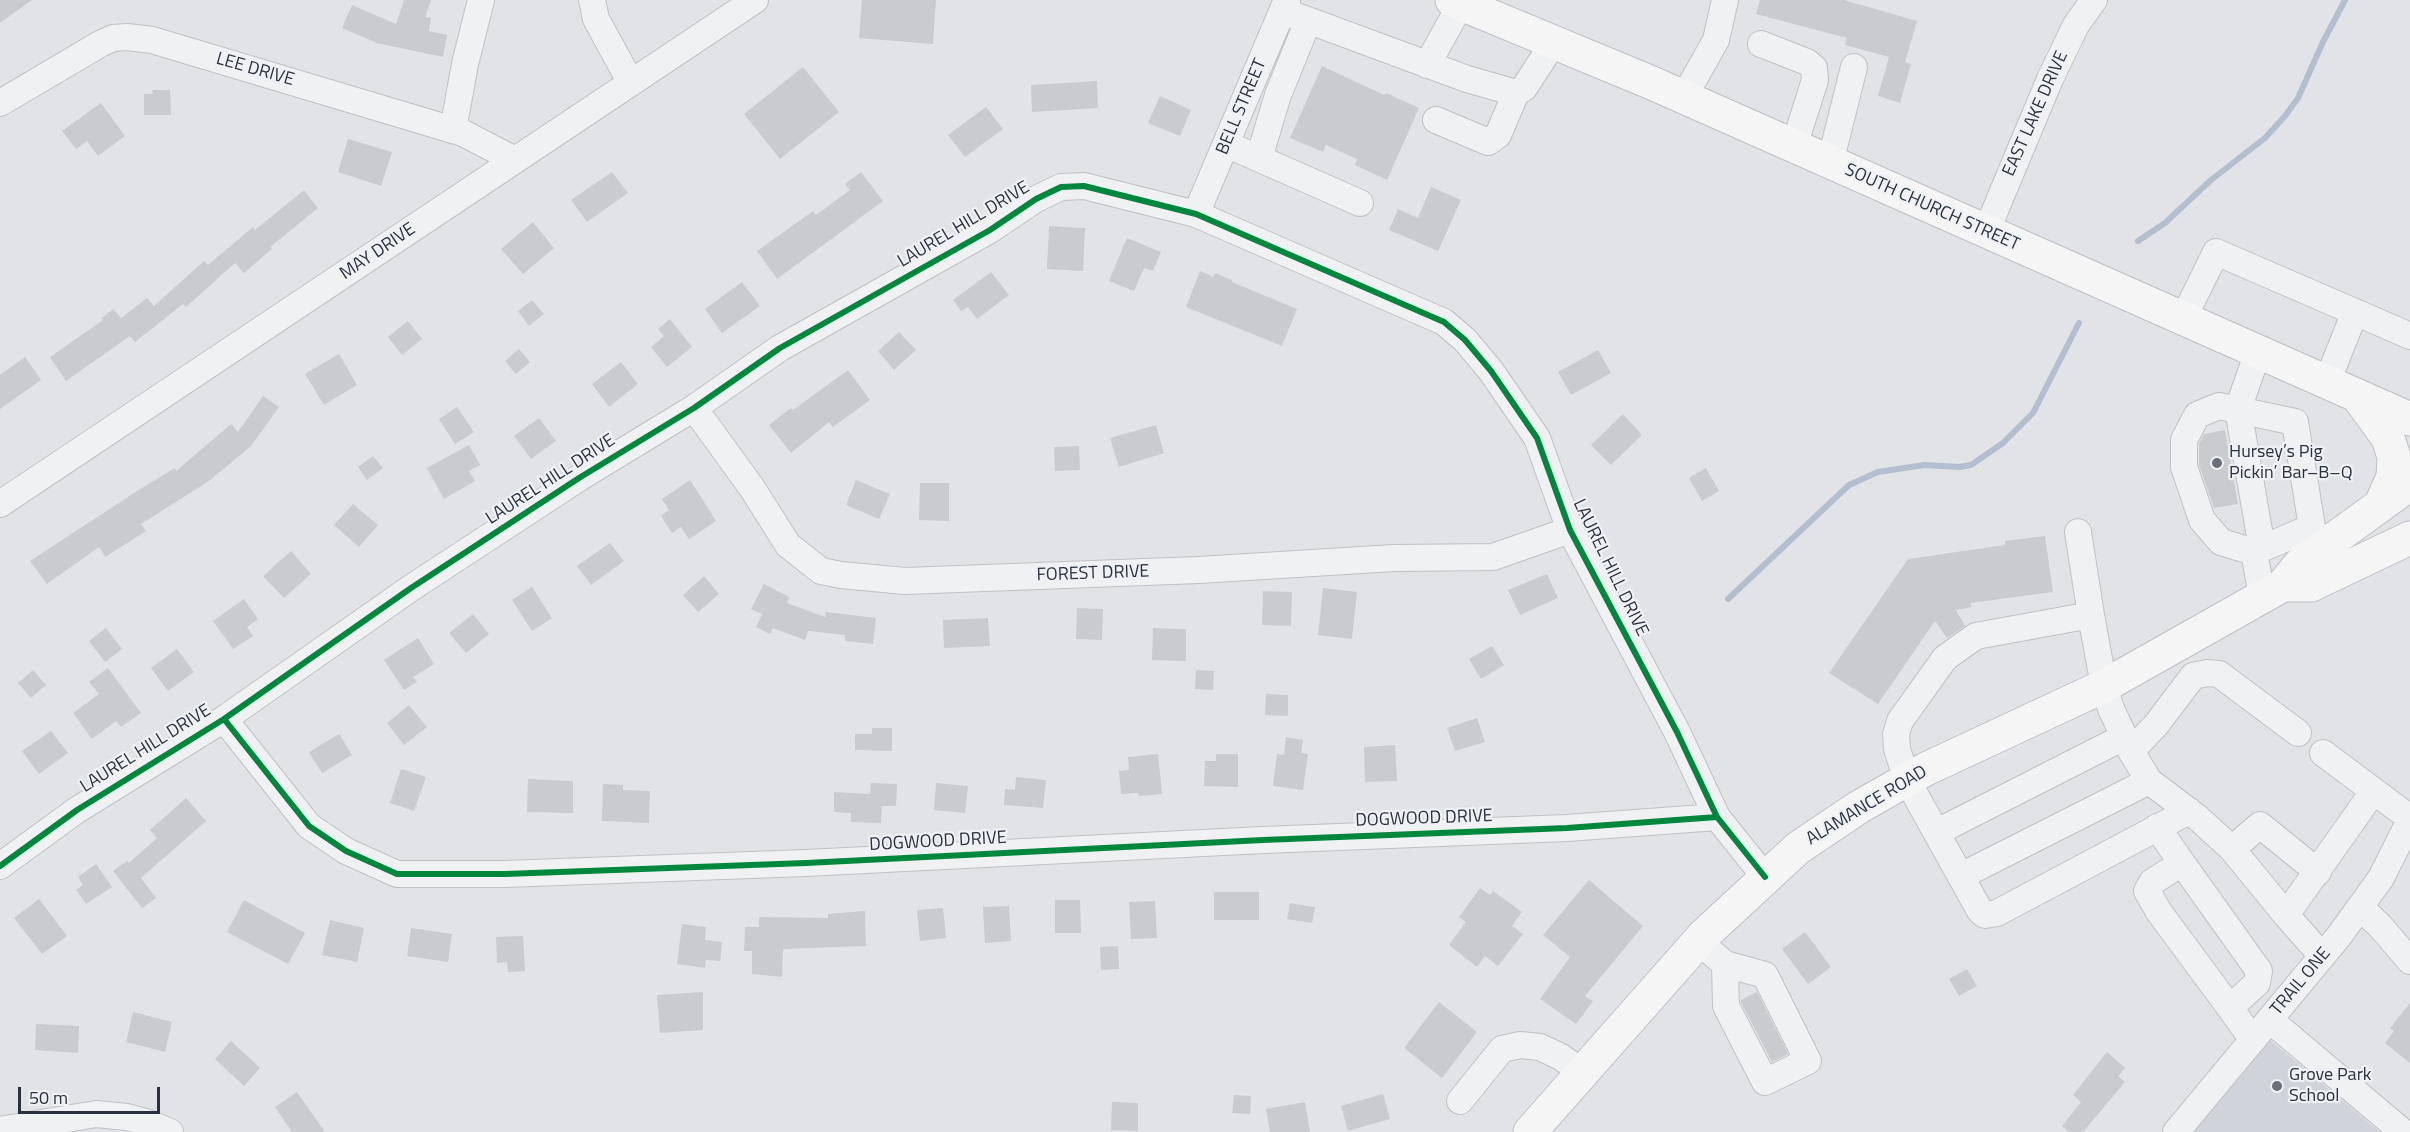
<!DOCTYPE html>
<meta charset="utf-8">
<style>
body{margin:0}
#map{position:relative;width:2410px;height:1132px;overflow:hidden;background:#e1e3e6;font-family:"Titillium Web",sans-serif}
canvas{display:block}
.scale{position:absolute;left:18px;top:1087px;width:142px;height:27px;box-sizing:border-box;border:3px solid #2a313d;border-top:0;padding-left:8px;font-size:18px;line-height:21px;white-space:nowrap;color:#2a313d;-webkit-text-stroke:4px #eff1f5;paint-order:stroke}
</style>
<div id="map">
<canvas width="2410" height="1132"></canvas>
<div class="scale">50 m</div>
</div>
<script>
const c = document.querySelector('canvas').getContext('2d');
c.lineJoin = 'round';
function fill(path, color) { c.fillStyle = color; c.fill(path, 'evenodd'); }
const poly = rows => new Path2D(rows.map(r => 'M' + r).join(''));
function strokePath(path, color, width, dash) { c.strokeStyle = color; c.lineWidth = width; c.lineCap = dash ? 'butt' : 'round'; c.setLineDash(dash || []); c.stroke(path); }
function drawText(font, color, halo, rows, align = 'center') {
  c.font = font + ' "Titillium Web",sans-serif'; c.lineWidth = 4.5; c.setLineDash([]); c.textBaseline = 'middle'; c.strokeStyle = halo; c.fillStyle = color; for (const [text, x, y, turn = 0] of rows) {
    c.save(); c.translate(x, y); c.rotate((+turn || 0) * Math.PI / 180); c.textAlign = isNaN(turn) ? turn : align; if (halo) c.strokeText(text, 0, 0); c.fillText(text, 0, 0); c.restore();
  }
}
const built = poly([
 [2270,1040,2380,1132,2189,1132]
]);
const stream = poly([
 [2138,241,2165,223,2211,180,2265,138,2285,116,2298,98,2323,42,2345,0],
 [1728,599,1849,485,1878,472,1924,465,1960,467,1971,465,2003,443,2033,413,2079,323]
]);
const building = poly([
 [0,0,32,0,0,23],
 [404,0,431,0,425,17,431,18,429,31,447,35,443,57,377,43,342,28,352,5,396,24],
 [862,0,936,0,933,44,859,38],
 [1760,0,1844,0,1917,21,1905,62,1911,64,1900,103,1878,96,1889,57,1845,45,1847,38,1756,14],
 [1322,66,1384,95,1386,93,1419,108,1387,180,1355,165,1357,159,1326,145,1323,152,1290,138],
 [803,67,839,112,780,159,744,114],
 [1097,81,1098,108,1032,112,1031,85],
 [152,90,170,90,171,115,144,115,144,94,153,94],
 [1160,96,1191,110,1180,136,1148,123],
 [101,103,125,136,98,156,87,141,76,149,62,131],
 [986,107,1003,129,965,157,948,135],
 [348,139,392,152,381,186,338,172],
 [612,172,628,193,587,222,571,200],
 [861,172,883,201,777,279,757,251,813,211,816,215,850,190,845,184],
 [1431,187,1461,200,1438,251,1389,230,1398,209,1418,218],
 [304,190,318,208,270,247,272,249,244,273,235,263,186,307,183,304,135,342,130,336,66,381,50,357,103,320,102,318,113,309,121,318,147,298,154,306,204,261,208,265,253,227,255,230],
 [533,222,554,248,523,274,501,249],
 [1049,226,1085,228,1083,271,1047,269],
 [1127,238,1161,252,1153,271,1144,268,1134,291,1109,281],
 [1200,271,1213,277,1215,273,1232,280,1232,282,1297,309,1282,346,1186,307],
 [991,272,1009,295,977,319,968,307,961,311,953,300],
 [742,282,760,306,722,333,705,309],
 [532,300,544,314,529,326,518,311],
 [670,319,692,347,667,367,651,347,664,336,658,329],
 [408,321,422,339,402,355,388,337],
 [899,332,916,350,894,370,878,351],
 [519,349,530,362,516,374,505,361],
 [1598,350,1611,373,1571,395,1558,372],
 [339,354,357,385,324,405,305,374],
 [25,357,41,380,0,409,0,375],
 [621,362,638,384,609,407,592,384],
 [848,370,870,400,833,427,829,422,791,453,769,425,791,408,793,410],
 [263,396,279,407,251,446,209,481,141,524,146,531,105,557,99,547,47,584,30,561,134,493,175,468,176,471,231,424,238,432],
 [457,407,474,432,455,444,439,419],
 [1623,414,1642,435,1611,465,1591,445],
 [539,418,556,441,531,459,514,436],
 [1156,425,1164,453,1119,467,1110,438],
 [2225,430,2238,504,2214,508,2199,465,2199,444,2204,434],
 [469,445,480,465,469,471,475,481,444,499,427,468],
 [1079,446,1080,470,1055,471,1054,447],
 [373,456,383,468,367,480,358,467],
 [1706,468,1719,491,1702,501,1689,478],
 [690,480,716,521,689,539,681,527,672,533,661,516,669,510,662,499],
 [856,480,890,494,879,519,846,505],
 [920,483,949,483,949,521,919,520],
 [353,504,378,525,359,547,334,525],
 [2045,536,2053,592,1970,603,1972,607,1956,610,1965,626,1947,638,1935,621,1878,704,1829,673,1908,559,2005,545,2005,541],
 [610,543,624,561,591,585,577,566],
 [291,551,311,574,284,598,263,576],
 [1547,574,1558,598,1520,615,1508,590],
 [704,576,719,594,698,612,683,595],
 [764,584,789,597,787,603,825,617,826,612,876,618,873,644,845,641,845,635,808,631,805,640,773,628,770,634,756,627,762,614,751,609],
 [532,587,552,618,532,631,512,600],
 [1323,588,1357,592,1352,639,1318,635],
 [1263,591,1292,592,1291,626,1262,625],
 [244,599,258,619,247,627,253,636,233,649,213,621],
 [1077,608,1103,609,1102,640,1076,639],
 [473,614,489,634,466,653,449,633],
 [988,618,990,646,944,648,943,620],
 [106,628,122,649,105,662,89,641],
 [1153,628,1186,629,1186,661,1152,660],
 [418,638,434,664,413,677,417,682,404,690,384,660],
 [1492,646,1504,665,1481,679,1469,659],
 [177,649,194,672,168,691,151,668],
 [108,668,141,713,121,727,116,721,92,739,73,713,99,694,89,682],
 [33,670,46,685,31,698,18,683],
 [1196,670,1214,671,1213,690,1195,689],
 [1266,694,1288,695,1288,716,1265,715],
 [409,705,427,727,404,745,387,723],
 [1477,718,1485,742,1455,751,1447,728],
 [872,728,892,728,892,751,855,750,855,734,872,734],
 [51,731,68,753,39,774,22,751],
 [339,734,352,755,322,773,309,752],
 [1286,737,1303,740,1301,753,1308,754,1303,790,1273,786,1277,754,1284,755],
 [1395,745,1397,781,1365,782,1364,747],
 [1158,754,1162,794,1139,796,1138,793,1121,794,1119,771,1129,770,1128,757],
 [1216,754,1238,754,1238,787,1204,786,1205,761,1216,761],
 [401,769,426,777,414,811,390,803],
 [1016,777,1046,780,1043,808,1004,805,1005,789,1015,790],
 [528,779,573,781,573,813,527,812],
 [871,783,897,784,896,806,882,806,881,823,851,822,851,813,834,812,834,792,870,794],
 [936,783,968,786,965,813,934,810],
 [603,784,623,785,623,790,650,791,649,823,602,821],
 [186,798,206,821,141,878,156,898,142,908,113,871,127,861,129,863,157,838,150,830],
 [96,864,112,887,86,904,76,890,83,885,78,877],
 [1589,880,1643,926,1585,996,1593,1001,1576,1024,1540,999,1570,957,1543,935],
 [1480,888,1490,895,1493,891,1522,912,1512,926,1523,934,1498,966,1485,956,1477,967,1449,945,1466,922,1459,917],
 [1214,892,1259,892,1259,920,1214,920],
 [39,899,67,936,42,954,14,918],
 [244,900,305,933,288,964,227,932],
 [1055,900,1080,900,1081,933,1055,933],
 [1155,901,1157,938,1131,939,1129,902],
 [1290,903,1315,907,1312,923,1287,919],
 [1009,906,1011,941,985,943,983,907],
 [943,908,946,938,920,941,917,910],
 [865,911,866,946,783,949,782,977,752,974,752,951,744,951,745,927,759,927,759,917,828,918,828,914],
 [330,920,364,928,357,962,322,955],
 [682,924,706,927,705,940,722,942,720,961,706,960,705,968,677,964],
 [411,928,452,934,448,962,407,956],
 [1805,932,1831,967,1808,984,1782,949],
 [523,936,525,971,508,972,507,962,497,963,496,937],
 [1118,946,1119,969,1101,970,1100,947],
 [1967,969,1977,986,1959,996,1949,979],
 [703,992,703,1030,660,1033,657,995],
 [1757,992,1788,1054,1772,1062,1741,1002,1741,1000],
 [1439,1002,1477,1032,1442,1078,1404,1048],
 [2410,1003,2410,1063,2385,1043,2394,1031,2390,1028],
 [133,1012,172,1022,165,1052,126,1042],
 [36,1024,79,1026,78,1053,35,1050],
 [231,1041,260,1068,244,1086,215,1059],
 [2107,1052,2125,1068,2118,1076,2125,1082,2083,1132,2069,1132,2062,1126,2081,1102,2073,1095],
 [297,1092,325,1132,292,1132,275,1107],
 [1383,1094,1390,1119,1348,1131,1341,1106],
 [1234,1095,1251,1096,1250,1114,1232,1113],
 [1112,1102,1138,1103,1138,1131,1111,1130],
 [1305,1102,1310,1132,1270,1132,1266,1109]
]);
const minor = poly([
 [592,0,596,19,631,83],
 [1283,11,1467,79,1516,93,1524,88,1554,42],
 [1761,44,1807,62,1814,68,1815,80,1794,146],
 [1427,65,1461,4],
 [1684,97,1716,40,1725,0],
 [0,103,100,44,113,38,127,37,152,40,463,133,515,160],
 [1436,120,1488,142,1498,135,1516,93],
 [453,130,465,64,481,0],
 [1226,144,1360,203],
 [1259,158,1278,95,1308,21],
 [1830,163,1854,67],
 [1196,214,1287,0],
 [1986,232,2050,79,2076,25,2094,0],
 [2355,312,2410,336],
 [2183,319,2216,252,2355,312,2327,382],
 [2258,352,2238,409,2262,548],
 [2219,406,2295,422,2312,527,2254,552,2221,542,2202,520,2184,467,2184,440,2197,415,2219,406],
 [694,408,752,488,788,545,821,571,841,575,905,581,1199,570,1394,558,1493,557,1570,530],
 [0,504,755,0],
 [2078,532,2091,615],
 [2254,552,2262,596],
 [224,719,309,826,346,851,397,874,505,874,806,863,1263,840,1567,828,1717,817],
 [2131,751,2149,781,2198,818,2232,849,2286,915],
 [2323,753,2410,818],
 [2189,811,1997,913,1985,915,1980,911,1907,780,1897,749,1896,734,1900,721,1945,658,1976,636,2091,615,2104,686,2111,709,2131,751,2156,725,2193,676,2207,673,2219,674,2298,733],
 [2157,827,2182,863],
 [1937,832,2124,737],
 [2232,849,2260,825,2318,872],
 [0,866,77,810,224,719,411,588,579,478,694,408,780,348,990,230,1036,199,1061,187,1084,186,1196,214,1444,322,1465,340,1491,371,1537,438,1570,530,1677,732,1717,817,1765,877],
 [1961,876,2149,781],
 [2360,907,2380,926,2410,961],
 [1698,941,1725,964,1726,1006,1765,1082,1808,1061,1765,975,1725,964],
 [2322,956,2286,915,2373,792],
 [2230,1008,2257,983,2259,971,2182,863,2152,882,2147,891,2159,912,2230,1008,2253,1040],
 [2270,1020,2403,1132],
 [1460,1101,1502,1049,1520,1045,1540,1047,1561,1057,1582,1072],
 [0,1130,96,1114,127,1117,149,1123,170,1132],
 [2176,1132,2339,936,2381,878,2410,820]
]);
const major = poly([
 [1452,0,1652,83,2410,419],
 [2358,397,2388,438,2394,457,2393,477,2380,506],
 [2283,585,2311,585,2410,538],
 [1530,1132,1704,935,1798,848,1859,807,1926,769,2104,686,2283,585,2302,562,2410,484]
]);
const cycleway = poly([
 [224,719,309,826,346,851,397,874,505,874,806,863,1263,840,1567,828,1717,817],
 [0,866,77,810,224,719,411,588,579,478,694,408,780,348,990,230,1036,199,1061,187,1084,186,1196,214,1444,322,1465,340,1491,371,1537,438,1570,530,1677,732,1717,817,1765,877]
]);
const markers = [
 [2217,463,6,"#6a6f78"],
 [2277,1086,6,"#6a6f78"]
];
const streetNames = [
 ["LEE DRIVE",255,70,16],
 ["BELL STREET",1242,107,-67],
 ["EAST LAKE DRIVE",2036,114,-66],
 ["SOUTH CHURCH STREET",1932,208,24],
 ["LAUREL HILL DRIVE",964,225,-31],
 ["MAY DRIVE",378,252,-34],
 ["LAUREL HILL DRIVE",551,480,-33],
 ["LAUREL HILL DRIVE",1610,568,64],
 ["FOREST DRIVE",1093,574,-2],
 ["LAUREL HILL DRIVE",146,749,-32],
 ["ALAMANCE ROAD",1867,806,-31],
 ["DOGWOOD DRIVE",1424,819,-2],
 ["DOGWOOD DRIVE",938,842,-3],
 ["TRAIL ONE",2301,982,-50]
];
const poiNames = [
 ["Hursey’s Pig",2229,453],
 ["Pickin’ Bar–B–Q",2229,474],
 ["Grove Park",2289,1076],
 ["School",2289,1097]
];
fill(built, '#d0d3d9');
strokePath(stream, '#b3bfce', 6);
fill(building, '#cacbce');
strokePath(minor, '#c0c1c4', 28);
strokePath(major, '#bec0c3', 35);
strokePath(minor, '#f0f1f3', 26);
strokePath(major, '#f5f5f6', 33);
strokePath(cycleway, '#00873e', 6);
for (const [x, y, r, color] of markers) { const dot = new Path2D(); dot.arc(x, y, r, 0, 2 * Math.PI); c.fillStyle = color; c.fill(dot); strokePath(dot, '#eff1f5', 2); }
drawText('18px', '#2a313d', '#eff1f5', streetNames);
drawText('18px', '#2a313d', '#eff1f5', poiNames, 'left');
</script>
